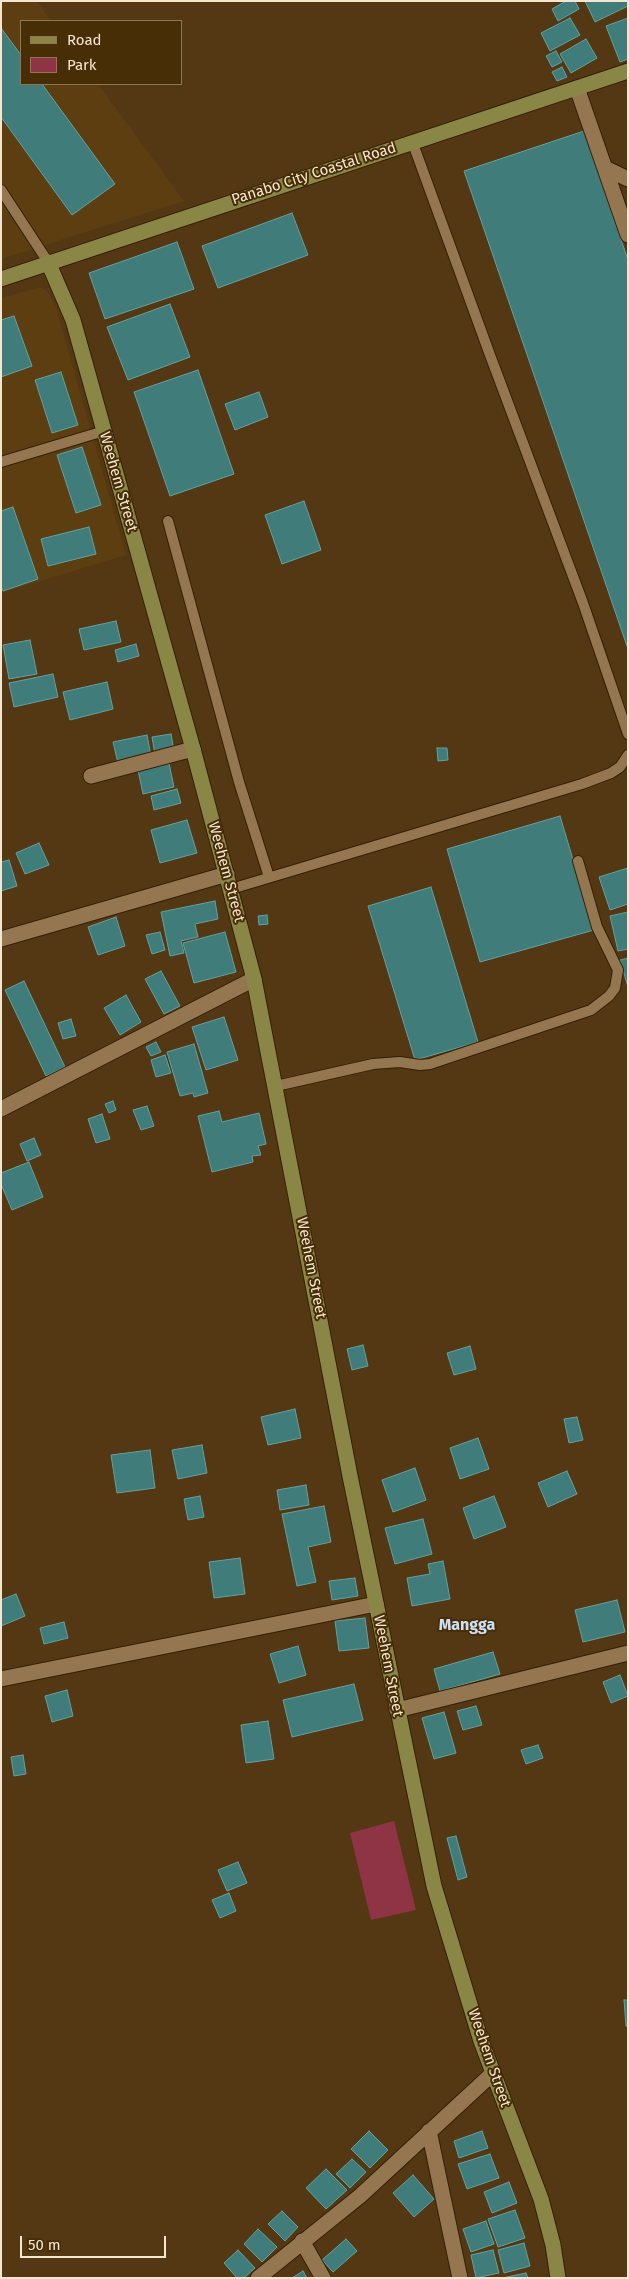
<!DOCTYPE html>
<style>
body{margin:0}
#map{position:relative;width:629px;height:2279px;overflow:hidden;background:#533813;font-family:"Fira Sans",sans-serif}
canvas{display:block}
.frame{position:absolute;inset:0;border:2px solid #f6e5d1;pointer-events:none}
.legend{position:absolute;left:20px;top:20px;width:162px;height:65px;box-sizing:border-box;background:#482e06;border:1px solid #8e7757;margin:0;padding:6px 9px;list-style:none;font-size:15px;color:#f6e5d1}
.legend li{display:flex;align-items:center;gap:10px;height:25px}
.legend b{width:25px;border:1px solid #8e7757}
.scale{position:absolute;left:20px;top:2236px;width:146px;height:22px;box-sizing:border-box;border:2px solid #f6e5d1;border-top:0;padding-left:6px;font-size:15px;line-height:18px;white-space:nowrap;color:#f6e5d1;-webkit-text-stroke:4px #482e06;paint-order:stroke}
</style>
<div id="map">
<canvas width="629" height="2279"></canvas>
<div class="frame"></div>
<ul class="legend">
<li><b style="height:6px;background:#8a8746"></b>Road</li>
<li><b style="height:14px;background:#8e3445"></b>Park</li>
</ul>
<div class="scale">50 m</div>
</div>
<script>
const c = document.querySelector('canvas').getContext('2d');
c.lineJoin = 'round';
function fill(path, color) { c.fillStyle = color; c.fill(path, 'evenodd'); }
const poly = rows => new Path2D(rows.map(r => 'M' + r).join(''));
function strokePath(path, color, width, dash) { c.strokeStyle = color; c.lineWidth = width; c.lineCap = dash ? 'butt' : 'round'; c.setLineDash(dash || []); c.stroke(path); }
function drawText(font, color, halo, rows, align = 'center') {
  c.font = font + ' "Fira Sans",sans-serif'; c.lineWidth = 4; c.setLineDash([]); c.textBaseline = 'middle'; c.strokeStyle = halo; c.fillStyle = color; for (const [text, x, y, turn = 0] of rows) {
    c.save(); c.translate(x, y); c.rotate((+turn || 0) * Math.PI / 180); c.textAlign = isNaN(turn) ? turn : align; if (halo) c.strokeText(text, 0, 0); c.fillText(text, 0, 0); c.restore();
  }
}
const built = poly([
 [1,1,37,1,51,21,21,21,21,84,98,84,184,201,1,259],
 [37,288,42,288,49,293,56,307,126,555,1,593,1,298]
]);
const green = poly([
 [394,1821,416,1910,371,1920,350,1833]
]);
const building = poly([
 [566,1,575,1,579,9,558,21,552,9,566,1],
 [585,1,628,1,628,6,595,22,585,1],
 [570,18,580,35,550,51,541,33,570,18],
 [628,18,628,59,620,62,606,26,628,18],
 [1,28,21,55,21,84,42,84,115,184,72,215,1,117,1,28],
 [586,39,597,58,571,73,560,54,586,39],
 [556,51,562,62,552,67,546,56,556,51],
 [562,67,567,77,557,81,552,72,562,67],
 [584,131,628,260,628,649,464,171,584,131],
 [292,213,308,255,218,288,202,246,292,213],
 [177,242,194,289,105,319,89,273,177,242],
 [170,304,190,357,128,380,107,327,170,304],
 [14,316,32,366,1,377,1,320,14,316],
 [198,370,234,474,170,496,134,392,198,370],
 [61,372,78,425,52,433,35,380,61,372],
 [259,392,268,417,235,430,225,404,259,392],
 [82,447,101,505,76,513,57,455,82,447],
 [304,501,321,550,282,564,265,515,304,501],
 [13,507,38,579,3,591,1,586,1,511,13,507],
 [89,527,96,554,48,566,41,539,89,527],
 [116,621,121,642,84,650,79,629,116,621],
 [30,640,37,674,9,679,3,645,30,640],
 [136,644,139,656,118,662,115,650,136,644],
 [53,674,58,697,14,707,9,683,53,674],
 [107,682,113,709,70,720,63,692,107,682],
 [171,734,174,751,155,755,152,737,171,734],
 [147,735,151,756,118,763,113,742,147,735],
 [437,748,447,748,448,760,438,761,437,748],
 [169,763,174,787,143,794,138,770,169,763],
 [177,789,181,803,154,810,151,796,177,789],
 [560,816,594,930,480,962,447,849,560,816],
 [187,820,197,853,160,863,151,830,187,820],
 [39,843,49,865,25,874,16,853,39,843],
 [9,860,17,886,1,891,1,862,9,860],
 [628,868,628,904,610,910,599,877,628,868],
 [431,887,478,1042,415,1060,368,906,431,887],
 [215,901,218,919,195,924,198,937,181,941,184,953,170,956,161,912,215,901],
 [628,912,628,949,618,951,610,916,628,912],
 [267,915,268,924,259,925,258,916,267,915],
 [116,917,125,946,98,955,88,927,116,917],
 [160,932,165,950,152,954,146,935,160,932],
 [225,932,236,972,194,983,183,943,225,932],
 [628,958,628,987,620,960,628,958],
 [161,971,180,1006,164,1014,145,979,161,971],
 [24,981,65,1067,46,1076,5,990,24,981],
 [126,995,141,1022,120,1035,104,1008,126,995],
 [224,1017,238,1060,206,1070,192,1027,224,1017],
 [71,1019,76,1036,63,1039,58,1023,71,1019],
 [156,1042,161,1052,151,1056,146,1047,156,1042],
 [194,1044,208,1093,194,1097,193,1093,180,1096,167,1052,194,1044],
 [165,1055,171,1073,156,1077,151,1060,165,1055],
 [113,1101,116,1110,109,1113,105,1104,113,1101],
 [147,1106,154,1126,141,1130,133,1110,147,1106],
 [219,1111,222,1122,259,1113,266,1144,258,1146,261,1155,252,1156,253,1162,212,1172,198,1116,219,1111],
 [102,1114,110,1139,96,1143,88,1119,102,1114],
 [34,1138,41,1155,27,1161,20,1144,34,1138],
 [29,1162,43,1197,12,1210,1,1184,1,1173,29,1162],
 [363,1345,368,1366,352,1370,347,1349,363,1345],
 [470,1346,476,1369,454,1375,447,1353,470,1346],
 [295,1409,301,1438,268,1445,261,1417,295,1409],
 [577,1417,583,1440,569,1443,564,1419,577,1417],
 [478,1438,489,1469,460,1479,450,1448,478,1438],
 [202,1445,207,1473,178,1479,172,1450,202,1445],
 [150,1450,155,1488,117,1493,111,1455,150,1450],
 [415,1468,426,1500,393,1512,382,1480,415,1468],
 [567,1471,577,1494,548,1507,538,1483,567,1471],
 [306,1485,309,1505,280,1510,277,1490,306,1485],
 [200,1496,204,1517,188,1520,184,1499,200,1496],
 [494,1496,506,1527,474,1539,463,1508,494,1496],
 [324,1506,331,1542,308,1547,316,1582,297,1586,282,1514,324,1506],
 [423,1519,432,1554,395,1564,385,1528,423,1519],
 [240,1558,245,1594,214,1598,209,1562,240,1558],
 [443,1561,450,1599,412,1606,407,1578,430,1574,428,1564,443,1561],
 [355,1578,358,1596,332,1600,329,1581,355,1578],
 [16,1594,25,1616,1,1626,1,1600,16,1594],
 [617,1600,625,1632,583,1642,575,1610,617,1600],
 [365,1618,369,1648,339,1651,335,1621,365,1618],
 [64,1622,68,1638,44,1644,40,1628,64,1622],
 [298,1646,306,1675,279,1683,270,1654,298,1646],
 [493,1652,500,1674,440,1691,434,1669,493,1652],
 [620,1675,628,1696,611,1703,603,1682,620,1675],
 [354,1684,363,1720,292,1737,283,1700,354,1684],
 [67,1690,73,1716,52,1722,45,1696,67,1690],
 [476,1706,482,1725,463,1730,457,1711,476,1706],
 [444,1712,456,1753,434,1759,422,1718,444,1712],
 [268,1721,274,1759,246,1763,241,1725,268,1721],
 [538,1745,543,1758,526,1764,521,1750,538,1745],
 [23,1755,26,1774,14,1776,11,1757,23,1755],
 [456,1836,467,1877,458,1880,447,1838,456,1836],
 [238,1862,247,1883,227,1891,218,1870,238,1862],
 [229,1893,236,1911,220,1918,212,1900,229,1893],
 [624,2000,628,2000,628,2026,626,2026,624,2000],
 [369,2131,388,2150,370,2168,351,2149,369,2131],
 [482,2131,488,2148,459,2158,454,2141,482,2131],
 [490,2154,499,2178,467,2189,458,2164,490,2154],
 [352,2159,366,2172,350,2188,336,2174,352,2159],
 [326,2169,347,2190,326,2209,306,2188,326,2169],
 [413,2175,434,2199,414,2217,393,2193,413,2175],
 [509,2182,517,2203,492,2213,484,2192,509,2182],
 [515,2210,525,2238,498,2247,488,2219,515,2210],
 [282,2211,298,2227,285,2241,268,2224,282,2211],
 [486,2221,494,2244,471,2252,463,2229,486,2221],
 [258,2229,277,2247,262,2262,244,2244,258,2229],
 [346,2239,357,2251,333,2272,322,2260,346,2239],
 [524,2243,530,2266,504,2273,498,2250,524,2243],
 [238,2250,255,2268,244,2278,237,2278,224,2263,238,2250],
 [493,2250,499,2273,476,2278,471,2255,493,2250],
 [303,2271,307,2278,292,2278,303,2271],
 [526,2273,528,2278,502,2278,526,2273]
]);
const lane = poly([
 [412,141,490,355,583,603,628,734],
 [1,190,48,262],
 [1,462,104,431],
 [168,521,239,782,269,877],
 [231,889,582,784,611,773,620,767,628,755],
 [276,1086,373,1064,400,1062,420,1065,430,1064,591,1010,609,996,615,988,618,970,597,927,578,861]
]);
const street = poly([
 [577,88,628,235],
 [605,168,628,179],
 [91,776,193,749],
 [1,939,227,874],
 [1,1109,254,979],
 [1,1679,376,1604],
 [397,1710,628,1653],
 [429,2131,460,2278],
 [302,2241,323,2278],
 [258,2278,360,2196,492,2074]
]);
const secondary = poly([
 [48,262,73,320,193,749,254,979,350,1476,434,1886,481,2041,541,2199,553,2245,558,2278],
 [1,279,628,71]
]);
const streetNames = [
 ["Panabo City Coastal Road",314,174,-18],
 ["Weehem Street",118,482,74],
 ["Weehem Street",226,872,75],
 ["Weehem Street",311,1268,79],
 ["Weehem Street",388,1666,79],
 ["Weehem Street",489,2058,71]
];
const neighbourhoodNames = [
 ["Mangga",467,1626]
];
fill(built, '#5d3e10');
fill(green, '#8e3445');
fill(building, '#3f7c7a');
strokePath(building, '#64a19f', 1);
strokePath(lane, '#342004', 12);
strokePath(street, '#342004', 17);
strokePath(secondary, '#342004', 17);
strokePath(lane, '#947651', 10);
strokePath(street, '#947651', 15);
strokePath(secondary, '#8a8746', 15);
drawText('15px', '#f6e5d1', '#482e06', streetNames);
drawText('bold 16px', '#cce1f9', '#482e06', neighbourhoodNames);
</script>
